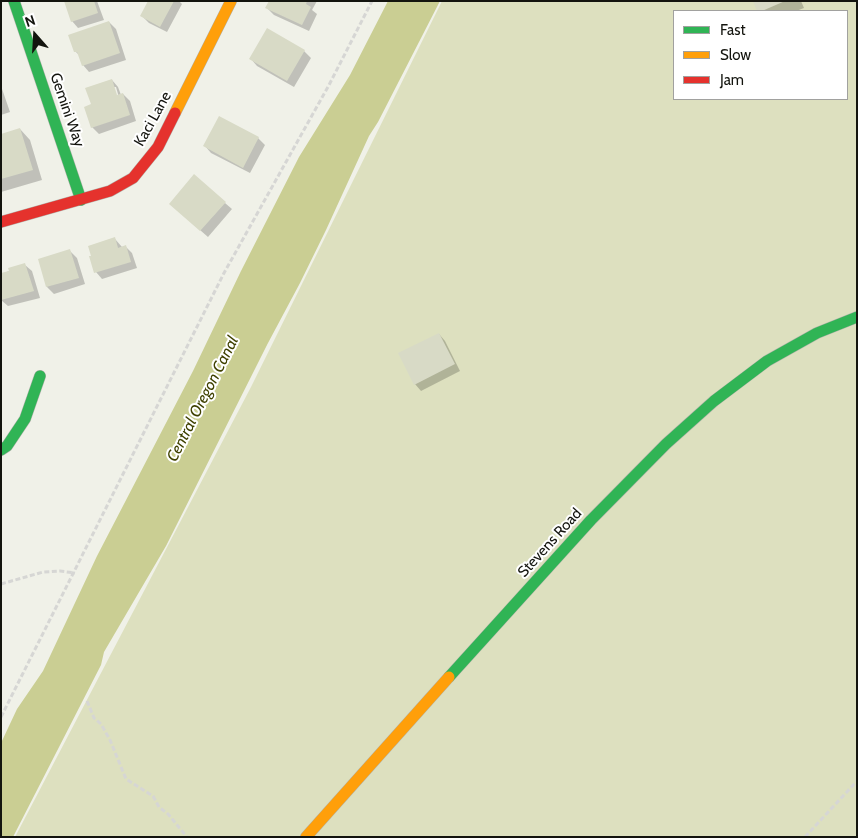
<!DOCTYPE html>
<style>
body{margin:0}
#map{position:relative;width:858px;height:838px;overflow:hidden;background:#f0f1e8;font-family:Cabin,sans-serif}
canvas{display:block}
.frame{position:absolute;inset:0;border:2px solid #13140e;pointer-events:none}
.legend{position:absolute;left:673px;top:10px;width:175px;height:90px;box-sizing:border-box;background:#fff;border:1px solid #a1a19f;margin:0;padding:6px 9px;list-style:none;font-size:15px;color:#13140e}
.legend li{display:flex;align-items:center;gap:10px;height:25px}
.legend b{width:25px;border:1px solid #a1a19f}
.north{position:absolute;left:10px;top:10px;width:50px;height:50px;-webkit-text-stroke:4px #fff;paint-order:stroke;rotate:341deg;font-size:14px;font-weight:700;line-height:20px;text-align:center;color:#13140e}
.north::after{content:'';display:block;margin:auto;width:18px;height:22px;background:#13140e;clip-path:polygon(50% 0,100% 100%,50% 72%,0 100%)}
</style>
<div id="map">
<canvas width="858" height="838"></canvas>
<div class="frame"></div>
<ul class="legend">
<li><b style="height:6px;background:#30b455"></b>Fast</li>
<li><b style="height:6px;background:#ff9f0a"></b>Slow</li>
<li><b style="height:6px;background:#e5322d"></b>Jam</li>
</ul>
<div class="north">N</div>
</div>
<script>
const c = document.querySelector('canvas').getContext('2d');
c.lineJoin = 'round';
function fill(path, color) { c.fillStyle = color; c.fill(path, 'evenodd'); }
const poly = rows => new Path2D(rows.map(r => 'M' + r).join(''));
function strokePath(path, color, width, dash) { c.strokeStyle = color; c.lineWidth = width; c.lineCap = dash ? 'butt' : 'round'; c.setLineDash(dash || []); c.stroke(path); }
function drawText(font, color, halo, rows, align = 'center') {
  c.font = font + ' Cabin,sans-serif'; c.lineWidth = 4; c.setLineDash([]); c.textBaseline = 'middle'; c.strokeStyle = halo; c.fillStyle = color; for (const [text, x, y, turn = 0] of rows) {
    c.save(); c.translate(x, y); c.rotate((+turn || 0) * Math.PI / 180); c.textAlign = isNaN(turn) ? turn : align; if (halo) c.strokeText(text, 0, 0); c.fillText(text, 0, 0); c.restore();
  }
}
const green = poly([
 [442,1,857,1,857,837,15,837,251,387],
 [674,11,847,11,847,99,674,99]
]);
const water = poly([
 [388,1,440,1,378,122,369,136,326,230,300,283,268,343,166,546,104,652,101,665,13,837,1,837,1,743,17,709,43,671,97,556,193,371,241,271,299,157,350,75]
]);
const shadow = poly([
 [65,1,97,1,104,20,78,28,72,21],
 [150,1,179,1,182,4,167,32,149,23,142,16],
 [270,1,317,1,312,10,317,14,309,31,274,15,267,8],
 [754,1,801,1,804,8,796,11,758,11],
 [109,22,116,29,126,60,89,72,83,65,80,56,75,51],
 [304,51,311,58,294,87,257,66,251,59],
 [112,80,118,87,121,95,123,94,130,101,136,121,99,134,92,127,92,105],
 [113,87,116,87,120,101,118,101],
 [1,86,10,112,1,115],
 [20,129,30,140,42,180,1,192,1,135],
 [258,138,265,145,250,173,211,153,205,146],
 [225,203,232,209,208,237,177,210],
 [115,239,122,247,125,246,132,253,137,268,102,279,96,272],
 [70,251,77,258,85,284,54,294,47,287,39,260],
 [25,265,32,271,40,298,8,306,1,300,1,274],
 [439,334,445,341,460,371,421,391,415,384]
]);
const building = poly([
 [64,1,94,1,98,13,71,22],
 [148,1,174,1,160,27,140,16],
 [269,1,307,1,306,4,311,7,302,25,265,8],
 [753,1,785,1,762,11,757,11],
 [109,21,120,53,82,66,77,52,74,52,68,35],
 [267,28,305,50,287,81,249,59],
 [112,79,117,95,123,93,130,115,91,128,84,107,91,104,85,88],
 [219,116,259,137,243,168,203,146],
 [20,128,33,170,1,179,1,134],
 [194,174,226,202,200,231,169,204],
 [115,237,118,248,126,245,131,262,94,273,89,256,91,256,88,246],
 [70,249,79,278,46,287,38,259],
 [25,263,34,291,1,300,1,273,9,271,8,268],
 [439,333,455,364,414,385,398,353]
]);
const path = poly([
 [1,584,43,572,60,571,75,573],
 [87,701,94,718,101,724,110,740,126,779,153,796,159,807,168,814,187,837],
 [1,717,224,273,329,85,372,1],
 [805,837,857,781]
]);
const fast = poly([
 [14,1,81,200],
 [1,450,7,446,25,419,40,376],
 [449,677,591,520,666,444,714,401,767,361,817,333,857,317]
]);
const slow = poly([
 [175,113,231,1],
 [306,837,449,677]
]);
const jam = poly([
 [1,222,110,191,133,178,158,147,175,113]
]);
const streetNames = [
 ["Gemini Way",67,110,71],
 ["Kaci Lane",153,119,-61],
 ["Stevens Road",550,543,-48]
];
const waterNames = [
 ["Central Oregon Canal",203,399,-63]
];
fill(green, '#dde0bf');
fill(water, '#cace93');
fill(shadow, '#0003');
fill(building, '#d8dac6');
strokePath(fast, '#b1b2ab', 12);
strokePath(slow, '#b1b2ab', 12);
strokePath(jam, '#b1b2ab', 12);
strokePath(path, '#d6d6d4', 3, [5, 2.5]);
strokePath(fast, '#30b455', 11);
strokePath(slow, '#ff9f0a', 11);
strokePath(jam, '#e5322d', 11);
drawText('15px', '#13140e', '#fff', streetNames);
drawText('italic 16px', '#3f4100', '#fff', waterNames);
</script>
